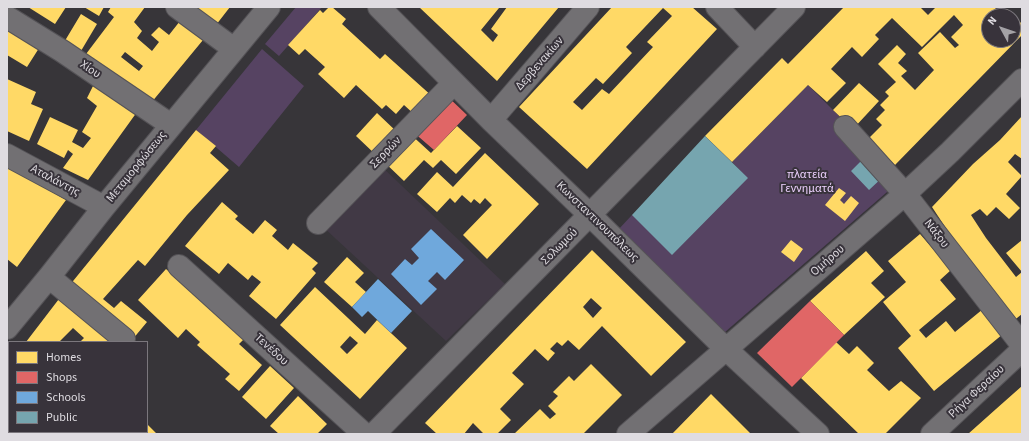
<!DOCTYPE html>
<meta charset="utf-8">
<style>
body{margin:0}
#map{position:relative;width:1029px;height:441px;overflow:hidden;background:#373539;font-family:"Source Sans 3",sans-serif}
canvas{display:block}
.frame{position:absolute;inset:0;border:8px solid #dfdce1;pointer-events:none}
.legend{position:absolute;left:8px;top:341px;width:140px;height:92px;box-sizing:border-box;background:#38333b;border:1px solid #7b777d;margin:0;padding:5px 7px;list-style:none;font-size:12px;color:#dfdce1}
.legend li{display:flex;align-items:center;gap:8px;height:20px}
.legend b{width:20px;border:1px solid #7b777d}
.north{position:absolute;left:981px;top:8px;width:40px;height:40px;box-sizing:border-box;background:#38333b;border:1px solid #7b777d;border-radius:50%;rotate:310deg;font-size:11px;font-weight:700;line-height:16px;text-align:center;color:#dfdce1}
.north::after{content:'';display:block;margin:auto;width:14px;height:18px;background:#a4a2a6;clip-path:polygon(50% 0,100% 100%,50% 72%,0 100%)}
</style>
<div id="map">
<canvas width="1029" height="441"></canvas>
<div class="frame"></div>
<ul class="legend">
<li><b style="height:11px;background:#ffd966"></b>Homes</li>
<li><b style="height:11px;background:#e06666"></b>Shops</li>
<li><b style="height:11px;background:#6fa8dc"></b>Schools</li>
<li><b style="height:11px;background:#76a5af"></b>Public</li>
</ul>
<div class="north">N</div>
</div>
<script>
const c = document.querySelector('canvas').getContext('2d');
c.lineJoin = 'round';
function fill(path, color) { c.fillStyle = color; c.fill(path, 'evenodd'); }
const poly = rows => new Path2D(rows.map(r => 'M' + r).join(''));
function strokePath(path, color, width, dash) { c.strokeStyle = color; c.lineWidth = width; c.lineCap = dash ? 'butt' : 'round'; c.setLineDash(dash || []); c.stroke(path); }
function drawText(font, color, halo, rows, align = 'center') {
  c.font = font + ' "Source Sans 3",sans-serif'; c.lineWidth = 4; c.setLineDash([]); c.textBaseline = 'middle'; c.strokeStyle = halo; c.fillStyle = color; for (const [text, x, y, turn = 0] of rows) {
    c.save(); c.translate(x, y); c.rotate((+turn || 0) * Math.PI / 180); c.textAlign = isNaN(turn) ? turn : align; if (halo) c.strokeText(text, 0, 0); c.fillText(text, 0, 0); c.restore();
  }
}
const built = poly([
 [380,165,505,284,446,341,322,226]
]);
const green = poly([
 [296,7,322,7,279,56,265,44],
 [262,49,304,86,239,167,196,130],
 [808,85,844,121,894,186,725,332,617,231,632,215,747,178,732,162]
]);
const homes = poly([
 [28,7,66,7,55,24],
 [84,7,104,7,99,16],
 [111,7,145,7,134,22,142,31,137,38,152,51,159,42,151,35,159,27,169,35,180,21,203,40,151,103,83,58,114,17,108,12],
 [125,52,143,66,139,71,121,57],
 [194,7,230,7,216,25],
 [329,7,332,7,346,19,342,24,380,59,385,54,433,97,415,115,404,105,396,114,386,105,382,109,356,85,344,98,318,74,325,67,305,49,299,55,288,45,320,10,323,13],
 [419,7,497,7,499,8,481,30,493,42,498,35,491,29,507,7,559,7,497,81],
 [612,7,692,7,717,29,587,169,519,107],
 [663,8,672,16,647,42,653,47,609,94,602,89,582,110,573,102,596,78,603,84,632,53,626,47],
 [844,7,920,7,928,15,936,7,994,7,1002,15,1007,9,1022,24,1022,35,895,165,868,139,882,125,876,119,885,110,880,105,889,96,885,92,896,82,878,64,897,45,906,54,898,63,907,71,901,76,915,90,934,70,918,53,940,32,955,48,959,45,951,37,963,25,954,15,922,47,892,18,875,35,879,39,862,57,852,47,831,69,846,83,827,102,808,85,732,162,705,136,782,58,788,64],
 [989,16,1013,16,1013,40,989,40],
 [81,14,97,24,78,56,63,44],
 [7,25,41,45,27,67,7,55],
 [7,79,36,92,31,104,43,109,29,141,7,131],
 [859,83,879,101,853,129,833,110],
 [94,84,137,112,88,180,63,168,73,154,68,150,64,158,37,144,50,117,78,130,72,142,83,148,91,138,82,132,97,106,87,98],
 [377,113,397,132,376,155,356,136],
 [1022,116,1022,159,1015,154,1008,162,1022,176,1006,194,1020,208,1009,219,996,207,987,216,980,209,971,215,986,238,1016,277,1022,272,1022,314,1012,322,963,254,932,207,973,164,1000,140],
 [457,126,481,148,456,174,441,160,433,168,424,160,404,181,382,160,408,132,431,153],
 [196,130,216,146,210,153,229,170,187,215,145,266,138,260,103,299,114,308,121,301,147,322,132,340,69,286],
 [485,153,539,204,487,259,463,235,492,205,485,198,480,204,474,199,471,203,462,195,455,203,450,198,437,212,417,194,437,172,453,187],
 [7,166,66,200,17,267,7,259],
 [839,188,846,193,840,200,844,204,851,196,859,203,845,221,825,205],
 [222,202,238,216,235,219,253,234,265,220,277,230,272,236,288,250,293,243,318,263,312,269,316,273,276,319,249,296,261,282,252,275,248,280,228,263,219,274,185,246],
 [920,234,951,270,940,280,956,299,919,330,926,338,946,321,955,332,983,309,1003,334,934,391,898,348,911,336,883,302,906,282,888,261],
 [791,240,803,249,794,262,781,252],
 [1022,240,1022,272,1006,253],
 [592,250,686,342,651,376,602,326,579,350,568,340,562,346,557,342,550,349,555,353,548,361,535,349,512,373,524,384,500,409,511,420,497,434,484,434,473,423,464,434,437,434,425,423],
 [591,298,602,308,593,318,583,307],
 [866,251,884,271,871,283,885,297,844,335,810,301],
 [347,257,364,273,355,282,366,292,352,307,324,282],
 [166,269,244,339,239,344,262,365,239,391,225,379,230,374,197,345,200,342,186,329,178,338,138,300],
 [315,287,365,334,377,320,407,348,360,399,280,325],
 [350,336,358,343,347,354,340,347],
 [62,295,118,342,80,342,84,338,73,328,59,342,26,342],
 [836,342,849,354,857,346,874,363,867,370,889,391,901,381,921,398,885,434,859,434,801,378],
 [591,364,622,395,583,434,514,434,540,409,550,419,556,414,548,406,558,396,553,392,569,376,574,381],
 [270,366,294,388,266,419,242,397],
 [1022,386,1022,434,968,434,996,409],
 [711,394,751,434,672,434],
 [298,396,327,424,317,434,279,434,270,426],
 [147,424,157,434,99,434,97,432,147,432]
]);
const shops = poly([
 [446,95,467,115,434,150,412,131],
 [810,301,844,335,792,387,757,353]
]);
const schools = poly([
 [431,229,464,260,445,280,437,272,428,281,437,289,421,305,391,274,405,259,412,265,419,258,411,249],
 [378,279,412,311,391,333,368,311,362,317,352,307]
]);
const public = poly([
 [705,136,748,178,672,255,632,215],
 [865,157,884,176,869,190,851,171]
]);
const street = poly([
 [177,7,234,49],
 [379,7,491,120,591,216,726,349,818,434],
 [717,7,755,47],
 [7,17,62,51,171,125],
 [491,120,588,7],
 [845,127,905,194,1022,345],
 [7,155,104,207],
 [318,223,454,83],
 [179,266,364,434],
 [49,277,124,339],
 [7,328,49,277,104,207,269,7],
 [7,383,9,385],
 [54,432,56,434],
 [374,434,794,7],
 [628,434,905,194,950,152,1022,80],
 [932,434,1022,350]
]);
const highway = poly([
 [7,432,9,434]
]);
const streetNames = [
 ["Δερβενακίων",540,64,-49],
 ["Χίου",90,70,34],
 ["Σερρών",386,153,-46],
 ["Μεταμορφώσεως",137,167,-51],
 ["Αταλάντης",55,181,28],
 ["Κωνσταντινουπόλεως",597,222,44],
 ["Νάξου",936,234,52],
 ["Σολωμού",560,247,-45],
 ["Ομήρου",828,261,-41],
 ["Τενέδου",271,350,42],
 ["Ρήγα Φεραίου",977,392,-43]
];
const parkNames = [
 ["πλατεία",807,175],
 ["Γεννηματά",807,189]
];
fill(built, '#413945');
fill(green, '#564362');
fill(homes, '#ffd966');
fill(shops, '#e06666');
fill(schools, '#6fa8dc');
fill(public, '#76a5af');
strokePath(street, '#555357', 24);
strokePath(highway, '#555357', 24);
strokePath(street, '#727073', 22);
strokePath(highway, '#78727a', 22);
drawText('12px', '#dfdce1', '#38333b', streetNames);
drawText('12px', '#eed2ff', '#38333b', parkNames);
</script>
